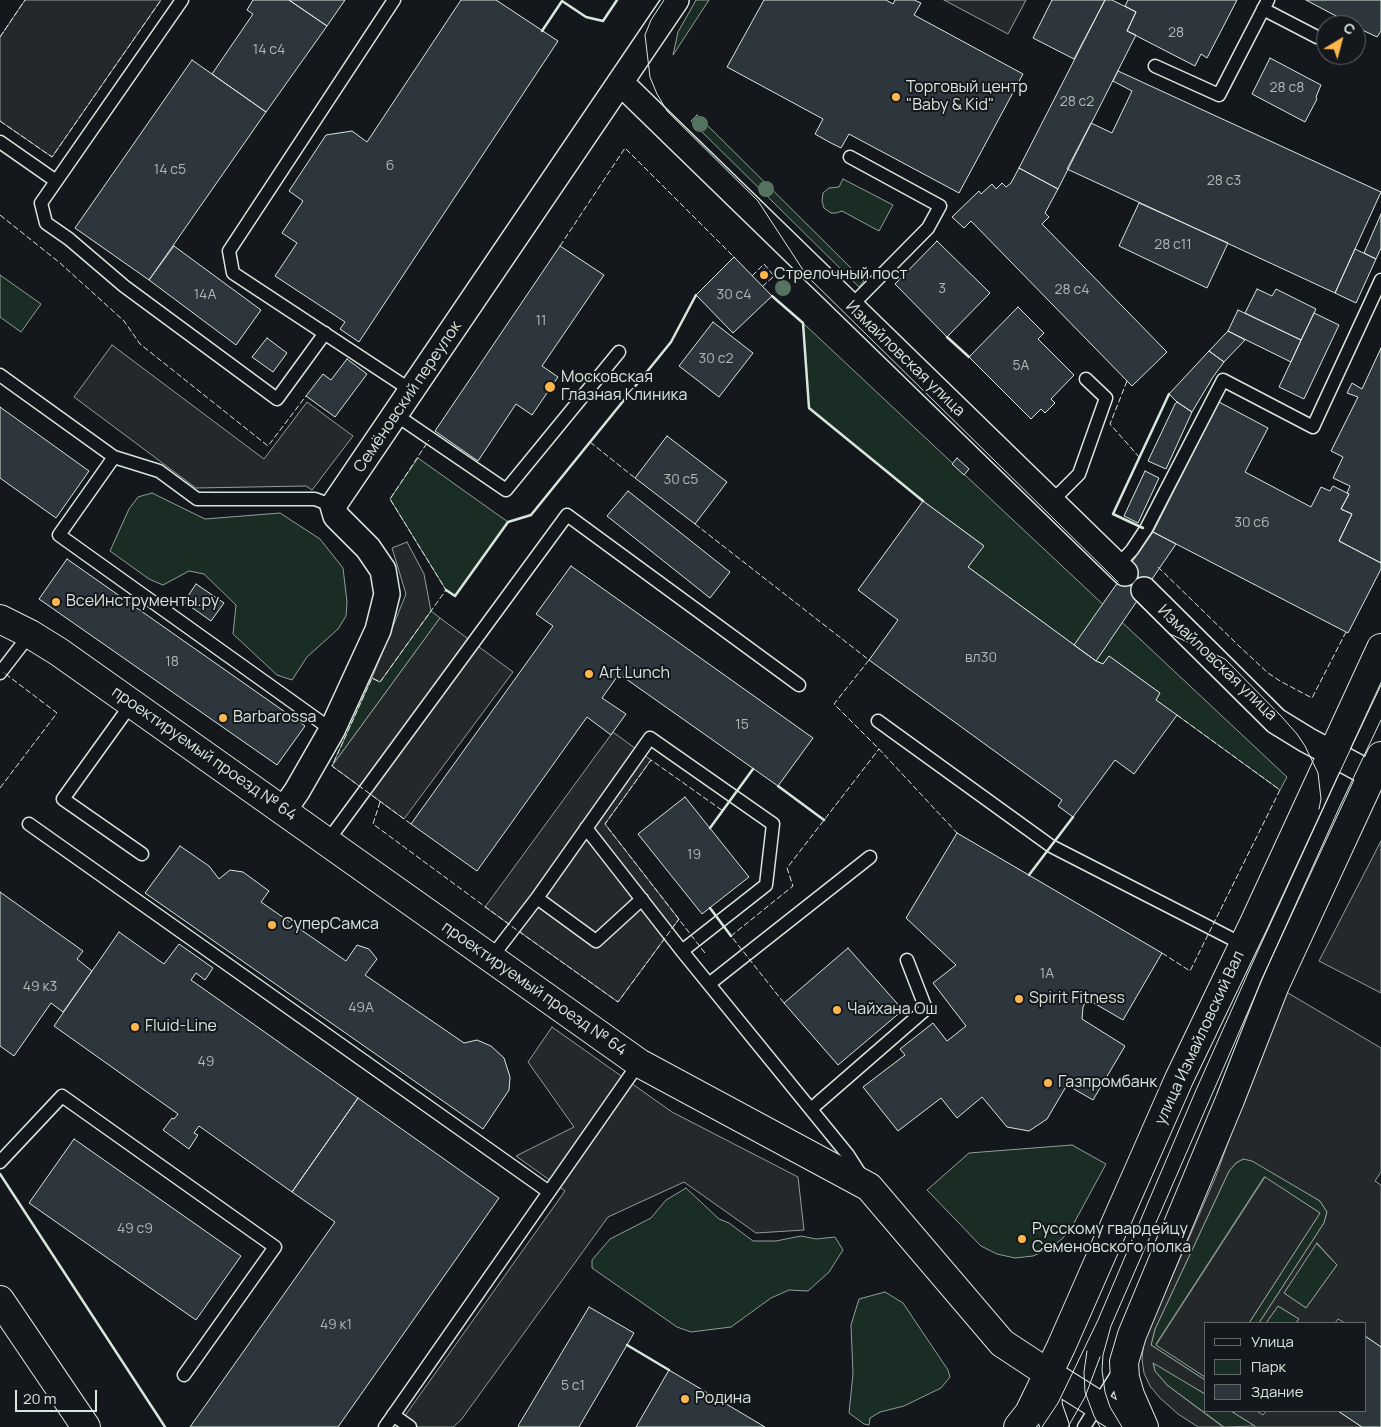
<!DOCTYPE html>
<meta charset="utf-8">
<style>
body{margin:0}
#map{position:relative;width:1381px;height:1427px;overflow:hidden;background:#14181c;font-family:Manrope,sans-serif}
canvas{display:block}
.legend{position:absolute;left:1204px;top:1322px;width:162px;height:90px;box-sizing:border-box;background:#14181c;border:1px solid #626a69;margin:0;padding:6px 9px;list-style:none;font-size:15px;color:#d8e6dc}
.legend li{display:flex;align-items:center;gap:10px;height:25px}
.legend b{width:25px;border:1px solid #626a69}
.north{position:absolute;left:1316px;top:15px;width:50px;height:50px;box-sizing:border-box;background:#14181c;border:1px solid #626a69;border-radius:50%;rotate:37deg;font-size:14px;font-weight:700;line-height:20px;text-align:center;color:#d8e6dc}
.north::after{content:'';display:block;margin:auto;width:18px;height:22px;background:#ffb74d;clip-path:polygon(50% 0,100% 100%,50% 72%,0 100%)}
.scale{position:absolute;left:15px;top:1390px;width:82px;height:22px;box-sizing:border-box;border:2px solid #d8e6dc;border-top:0;padding-left:6px;font-size:15px;line-height:18px;white-space:nowrap;color:#d8e6dc;-webkit-text-stroke:4px #14181c;paint-order:stroke}
</style>
<div id="map">
<canvas width="1381" height="1427"></canvas>
<ul class="legend">
<li><b style="height:6px;background:#14181c"></b>Улица</li>
<li><b style="height:14px;background:#1a2d24"></b>Парк</li>
<li><b style="height:14px;background:#2c363c"></b>Здание</li>
</ul>
<div class="north">С</div>
<div class="scale">20 m</div>
</div>
<script>
const c = document.querySelector('canvas').getContext('2d');
c.lineJoin = 'round';
function fill(path, color) { c.fillStyle = color; c.fill(path, 'evenodd'); }
const poly = rows => new Path2D(rows.map(r => 'M' + r).join(''));
function strokePath(path, color, width, dash) { c.strokeStyle = color; c.lineWidth = width; c.lineCap = dash ? 'butt' : 'round'; c.setLineDash(dash || []); c.stroke(path); }
function drawText(font, color, halo, rows, align = 'center') {
  c.font = font + ' Manrope,sans-serif'; c.lineWidth = 4; c.setLineDash([]); c.textBaseline = 'middle'; c.strokeStyle = halo; c.fillStyle = color; for (const [text, x, y, turn = 0] of rows) {
    c.save(); c.translate(x, y); c.rotate((+turn || 0) * Math.PI / 180); c.textAlign = isNaN(turn) ? turn : align; if (halo) c.strokeText(text, 0, 0); c.fillText(text, 0, 0); c.restore();
  }
}
const green = poly([
 [696,0,709,0,673,55,678,32,696,0],
 [697,115,864,281,859,287,691,121,697,115],
 [843,179,893,205,879,231,842,211,836,213,831,213,824,208,822,201,823,193,829,188,839,187,843,179],
 [0,275,41,304,21,332,0,317,0,275],
 [803,323,1287,777,1280,790,1156,700,1160,693,1109,656,1103,664,1096,661,968,567,983,545,923,501,809,408,803,323],
 [418,458,508,522,455,596,446,590,390,499,418,458],
 [152,493,205,519,280,513,320,539,343,568,347,602,346,616,338,629,307,657,292,680,277,675,233,634,236,605,204,574,189,571,163,585,149,579,110,551,129,509,138,497,152,493],
 [431,611,440,618,332,766,372,678,380,682,431,611],
 [1072,1145,1106,1164,1074,1223,1063,1238,1049,1249,1033,1256,1015,1258,997,1254,981,1246,927,1190,969,1153,1072,1145],
 [1243,1159,1252,1160,1320,1201,1327,1212,1324,1223,1259,1323,1249,1323,1320,1213,1264,1177,1156,1344,1205,1377,1205,1380,1151,1345,1155,1329,1229,1171,1236,1163,1243,1159],
 [686,1188,719,1219,729,1223,753,1241,776,1241,801,1236,816,1239,835,1237,843,1250,829,1272,808,1291,789,1290,771,1298,731,1327,691,1332,677,1327,592,1268,592,1260,610,1239,651,1218,666,1200,686,1188],
 [1316,1243,1337,1265,1306,1308,1284,1293,1316,1243],
 [885,1292,903,1303,948,1370,950,1377,941,1388,904,1406,880,1412,870,1418,869,1425,864,1424,849,1413,853,1374,851,1325,859,1299,885,1292],
 [1278,1306,1299,1319,1296,1323,1266,1323,1278,1306],
 [1153,1362,1205,1394,1205,1411,1231,1411,1255,1426,1224,1427,1167,1385,1155,1371,1153,1362]
]);
const parking = poly([
 [25,0,161,0,52,157,0,121,0,37,25,0],
 [944,0,1026,0,1008,34,944,0],
 [112,345,264,459,307,402,353,436,312,490,306,486,196,488,74,397,112,345],
 [407,542,424,574,431,611,380,682,372,678,406,594,392,548,407,542],
 [440,618,513,672,404,819,332,766,440,618],
 [613,732,651,760,605,824,679,919,618,1002,485,907,613,732],
 [1381,841,1381,993,1319,961,1381,841],
 [1283,990,1381,1048,1381,1172,1375,1181,1381,1185,1381,1347,1365,1336,1365,1323,1345,1323,1338,1319,1335,1323,1296,1323,1299,1319,1278,1306,1266,1323,1259,1323,1324,1223,1327,1212,1320,1201,1252,1161,1243,1159,1236,1163,1229,1171,1155,1329,1151,1345,1205,1380,1205,1394,1153,1363,1155,1371,1167,1385,1223,1427,1198,1427,1178,1414,1160,1398,1150,1386,1144,1373,1142,1359,1144,1341,1216,1176,1283,990],
 [1317,1243,1337,1265,1306,1308,1284,1293,1317,1243],
 [552,1027,672,1112,798,1177,804,1230,756,1233,684,1182,608,1217,461,1420,453,1427,397,1427,565,1191,516,1156,574,1127,528,1062,552,1027],
 [1265,1177,1320,1213,1249,1323,1205,1323,1205,1377,1156,1345,1265,1177],
 [1231,1411,1257,1411,1263,1415,1266,1411,1338,1411,1362,1427,1255,1427,1255,1426,1231,1411]
]);
const building = poly([
 [253,0,289,0,327,26,266,112,212,74,253,14,247,10,253,0],
 [289,0,345,0,327,26,289,0],
 [461,0,496,0,558,41,359,342,340,329,345,322,275,276,297,243,282,233,303,201,289,191,326,135,352,131,367,142,461,0],
 [764,0,886,0,893,4,895,0,914,0,921,3,914,15,1023,74,959,193,849,134,841,148,829,142,815,134,823,119,727,67,764,0],
 [1052,0,1105,0,1074,59,1033,38,1052,0],
 [1105,0,1112,0,1136,12,1127,31,1136,35,1058,189,1019,168,1105,0],
 [1128,0,1237,0,1207,58,1201,54,1195,66,1127,31,1136,12,1125,6,1128,0],
 [1306,0,1381,0,1381,31,1377,37,1356,27,1356,25,1353,25,1306,0],
 [1326,51,1326,55,1346,55,1341,63,1324,54,1326,51],
 [1270,58,1321,85,1316,97,1317,99,1305,122,1252,94,1270,58],
 [192,60,266,112,149,280,75,228,192,60],
 [1118,71,1381,192,1335,293,1067,169,1091,123,1112,133,1132,91,1113,81,1118,71],
 [1019,168,1058,189,1045,213,1049,217,1042,224,1167,352,1132,386,971,221,964,228,952,217,979,191,981,194,992,184,996,189,1002,183,1006,187,1011,183,1019,168],
 [1139,203,1228,243,1207,288,1119,246,1139,203],
 [1381,214,1381,248,1376,259,1364,253,1381,214],
 [937,241,990,293,947,337,895,284,937,241],
 [174,246,261,310,236,345,149,280,174,246],
 [560,246,604,275,542,366,558,377,532,415,516,404,478,461,435,431,560,246],
 [1355,249,1376,259,1356,303,1335,293,1355,249],
 [734,257,772,296,733,333,696,295,734,257],
 [764,269,770,275,765,280,759,274,764,269],
 [1257,289,1272,296,1276,289,1316,309,1301,340,1245,313,1257,289],
 [1018,307,1044,333,1038,339,1074,375,1051,399,1055,403,1045,413,1041,409,1031,419,969,357,1018,307],
 [1238,310,1301,340,1291,362,1228,331,1238,310],
 [1314,313,1339,325,1304,399,1279,387,1314,313],
 [713,322,753,353,719,397,679,366,713,322],
 [1228,331,1245,340,1224,362,1209,351,1228,331],
 [267,338,287,353,273,372,252,357,267,338],
 [1381,348,1381,563,1339,541,1352,514,1341,509,1349,494,1347,493,1350,486,1333,478,1343,457,1331,451,1358,397,1347,393,1352,383,1362,389,1381,348],
 [1209,351,1224,362,1213,377,1192,412,1177,402,1169,394,1209,351],
 [347,359,367,374,335,417,306,396,323,374,331,380,347,359],
 [1177,402,1192,412,1166,469,1148,461,1175,404,1177,402],
 [1219,402,1268,428,1245,472,1311,507,1321,487,1330,491,1333,486,1349,494,1341,509,1352,514,1339,541,1381,563,1381,569,1348,633,1153,532,1219,402],
 [0,407,89,471,56,518,0,478,0,407],
 [667,436,727,482,695,524,635,478,667,436],
 [957,458,969,469,964,475,952,464,957,458],
 [1145,471,1159,478,1138,523,1124,516,1145,471],
 [628,491,730,572,710,598,607,516,628,491],
 [923,501,984,546,968,567,1096,661,1103,664,1109,656,1160,693,1156,700,1177,715,1134,774,1115,760,1073,817,1058,806,1062,800,869,660,898,620,858,590,923,501],
 [1153,532,1176,544,1096,661,1074,645,1153,532],
 [67,559,305,726,277,765,39,599,67,559],
 [571,566,813,738,778,786,619,674,602,698,626,714,613,732,611,735,587,717,477,871,411,824,553,626,536,614,571,566],
 [196,584,224,603,211,621,184,602,196,584],
 [685,797,749,877,702,914,638,834,685,797],
 [957,833,1162,953,1123,1020,1087,999,1083,1007,1082,1019,1125,1046,1093,1100,1067,1085,1047,1119,1029,1131,1007,1127,982,1097,957,1118,941,1098,898,1131,863,1087,905,1055,900,1049,933,1023,947,1041,966,1026,933,983,956,965,906,918,957,833],
 [180,846,209,866,219,879,230,870,243,872,269,891,261,902,346,961,357,945,369,949,377,959,365,975,464,1043,477,1040,491,1046,504,1058,510,1077,509,1090,483,1129,145,893,180,846],
 [0,892,83,951,77,959,92,971,63,1012,51,1003,14,1056,0,1046,0,892],
 [119,932,164,964,179,944,213,968,205,980,196,973,191,980,358,1098,292,1192,199,1126,194,1133,198,1135,189,1149,163,1130,172,1118,174,1119,178,1114,54,1026,119,932],
 [848,948,903,1010,838,1065,784,1003,848,948],
 [358,1098,499,1198,338,1427,190,1427,335,1222,292,1192,358,1098],
 [74,1139,241,1256,196,1320,29,1203,74,1139],
 [589,1307,634,1333,579,1427,519,1427,518,1426,589,1307],
 [1365,1336,1381,1347,1381,1427,1362,1427,1338,1411,1365,1411,1365,1336],
 [669,1370,765,1427,636,1427,669,1370]
]);
const service = poly([
 [182,0,41,203,46,223,69,239,124,286,277,399,325,333],
 [394,0,229,251,233,273,412,391],
 [1263,9,1317,37],
 [1155,66,1219,95,1268,0],
 [0,142,56,181],
 [850,157,940,206,928,228,851,306],
 [0,375,114,457,159,471,197,499,315,499,333,506],
 [396,415,506,490,619,352],
 [114,457,59,535,332,730],
 [1052,501,1079,474,1106,398,1086,379],
 [1118,565,1132,550,1146,529,1223,380,1313,427,1381,280],
 [0,673,30,634],
 [132,703,63,799,142,854],
 [878,721,1051,846,1244,945],
 [29,824,549,1192],
 [586,828,682,951,848,1155,862,1177],
 [327,842,567,515,799,685],
 [642,899,596,941,537,898,650,738,773,824,766,885,682,951],
 [491,958,537,898],
 [709,984,870,857],
 [811,1109,926,1009,907,960],
 [0,1162,62,1096,275,1247,184,1375],
 [393,1415,410,1427],
 [385,1427,639,1063],
 [1084,1427,1121,1368]
]);
const minor = poly([
 [621,83,1125,573],
 [1144,590,1276,721,1307,740,1372,775],
 [283,811,297,791,332,730,378,630,387,594,383,570,368,548,336,516,333,506,676,0]
]);
const tertiary = poly([
 [0,619,30,634,59,652,639,1063,869,1187,1002,1343,1049,1374]
]);
const secondary = poly([
 [0,1300,86,1427],
 [1049,1374,1133,1427],
 [1048,1378,1047,1390,1048,1407,1055,1427],
 [1018,1427,1029,1413,1061,1347,1179,1079,1254,923,1381,648],
 [1144,1427,1130,1395,1125,1378,1124,1362,1132,1335,1230,1100,1275,985,1381,756]
]);
const tram = poly([
 [664,0,651,20,645,35,650,77,657,94,667,111,758,201,807,276,1118,582],
 [1137,601,1170,634,1225,659,1281,716,1297,734,1305,746,1318,773,1321,799,1319,809],
 [1087,1351,1084,1372,1085,1392,1094,1416,1100,1427],
 [1042,1427,1058,1403,1098,1320,1196,1090,1257,953,1345,761,1381,685],
 [1068,1427,1085,1397,1100,1357],
 [1122,1427,1110,1407,1105,1392,1102,1370,1103,1355,1111,1326,1271,959,1340,806,1381,720]
]);
const fence = poly([
 [0,37,25,0],
 [0,121,52,157,161,0],
 [0,215,60,263,124,321,140,344,268,446,306,396],
 [560,246,625,148,734,257],
 [752,276,764,264,774,276,763,286],
 [1127,381,1110,424,1140,458],
 [590,442,635,478],
 [695,524,869,660,834,704,879,749,957,833],
 [1158,567,1239,646,1268,673,1280,681,1312,698,1346,632],
 [0,788,57,713,3,672],
 [380,802,373,824,514,928,618,1002,679,919],
 [411,824,332,766,372,678,380,682,446,590,390,499,429,440],
 [705,953,605,824,651,760,723,811],
 [1162,953,1190,971,1280,790,1177,715],
 [784,1003,731,936,793,886,787,868,879,749]
]);
const wall = poly([
 [542,31,562,1,586,17,603,21,617,0],
 [772,296,803,323,809,408,923,501],
 [947,337,969,357],
 [1143,528,1113,514,1169,394],
 [446,590,455,596,508,522,531,515,671,342,696,295],
 [778,786,824,820],
 [710,828,753,769],
 [1029,875,1073,817],
 [710,908,731,936],
 [0,1174,165,1427],
 [627,1345,669,1370]
]);
const trees = [
 [700,124],
 [766,189],
 [783,288]
];
const markers = [
 [896,97,5,"#ffb74d"],
 [764,275,5,"#ffb74d"],
 [550,387,6,"#ffb74d"],
 [56,602,5,"#ffb74d"],
 [589,674,5,"#ffb74d"],
 [223,718,5,"#ffb74d"],
 [272,925,5,"#ffb74d"],
 [1019,999,5,"#ffb74d"],
 [837,1010,5,"#ffb74d"],
 [135,1027,5,"#ffb74d"],
 [1048,1083,5,"#ffb74d"],
 [1022,1239,5,"#ffb74d"],
 [685,1399,5,"#ffb74d"]
];
const numberNames = [
 ["28",1176,33],
 ["14 с4",269,50],
 ["28 с8",1287,88],
 ["28 с2",1077,102],
 ["6",390,166],
 ["14 с5",170,170],
 ["28 с3",1224,181],
 ["28 с11",1173,245],
 ["3",942,289],
 ["28 с4",1072,290],
 ["14A",205,295],
 ["30 c4",734,295],
 ["11",541,321],
 ["30 с2",716,359],
 ["5А",1021,366],
 ["30 с5",681,480],
 ["30 с6",1252,523],
 ["вл30",981,658],
 ["18",172,662],
 ["15",742,725],
 ["19",694,855],
 ["1А",1047,974],
 ["49 к3",40,987],
 ["49А",361,1008],
 ["49",206,1062],
 ["49 с9",135,1229],
 ["49 к1",336,1325],
 ["5 с1",573,1386]
];
const poiNames = [
 ["Торговый центр",906,88],
 ["\"Baby & Kid\"",906,106],
 ["Стрелочный пост",774,275],
 ["Московская",561,378],
 ["Глазная Клиника",561,396],
 ["ВсеИнструменты.ру",66,602],
 ["Art Lunch",599,674],
 ["Barbarossa",233,718],
 ["СуперСамса",282,925],
 ["Spirit Fitness",1029,999],
 ["Чайхана Ош",847,1010],
 ["Fluid-Line",145,1027],
 ["Газпромбанк",1058,1083],
 ["Русскому гвардейцу",1032,1230],
 ["Семеновского полка",1032,1248],
 ["Родина",695,1399]
];
const streetNames = [
 ["Измайловская улица",905,359,44],
 ["Семёновский переулок",408,397,-56],
 ["Измайловская улица",1217,663,44],
 ["проектируемый проезд № 64",204,754,35],
 ["проектируемый проезд № 64",534,989,35],
 ["улица Измайловский Вал",1200,1038,-65]
];
fill(green, '#1a2d24');
strokePath(green, '#939e99', 1);
fill(parking, '#24282b');
strokePath(parking, '#939e99', 1);
fill(building, '#2c363c');
strokePath(building, '#d8e6dc', 1);
strokePath(service, '#d8e6dc', 15);
strokePath(minor, '#d8e6dc', 28);
strokePath(tertiary, '#d8e6dc', 30);
strokePath(secondary, '#d8e6dc', 30);
strokePath(service, '#14181c', 12);
strokePath(minor, '#14181c', 25);
strokePath(tertiary, '#14181c', 28);
strokePath(secondary, '#14181c', 28);
strokePath(tram, '#d8e6dc', 1);
strokePath(fence, '#d8e6dc', 1, [6, 2.5]);
strokePath(wall, '#d8e6dc', 2.5);
c.fillStyle = '#55745f';
for (const [x, y] of trees) { c.beginPath(); c.arc(x, y, 8, 0, 2 * Math.PI); c.fill(); }
for (const [x, y, r, color] of markers) { const dot = new Path2D(); dot.arc(x, y, r, 0, 2 * Math.PI); c.fillStyle = color; c.fill(dot); strokePath(dot, '#14181c', 2); }
drawText('14px', '#adbab4', null, numberNames);
drawText('16px', '#d8e6dc', '#14181c', poiNames, 'left');
drawText('16px', '#d8e6dc', '#14181c', streetNames);
</script>
